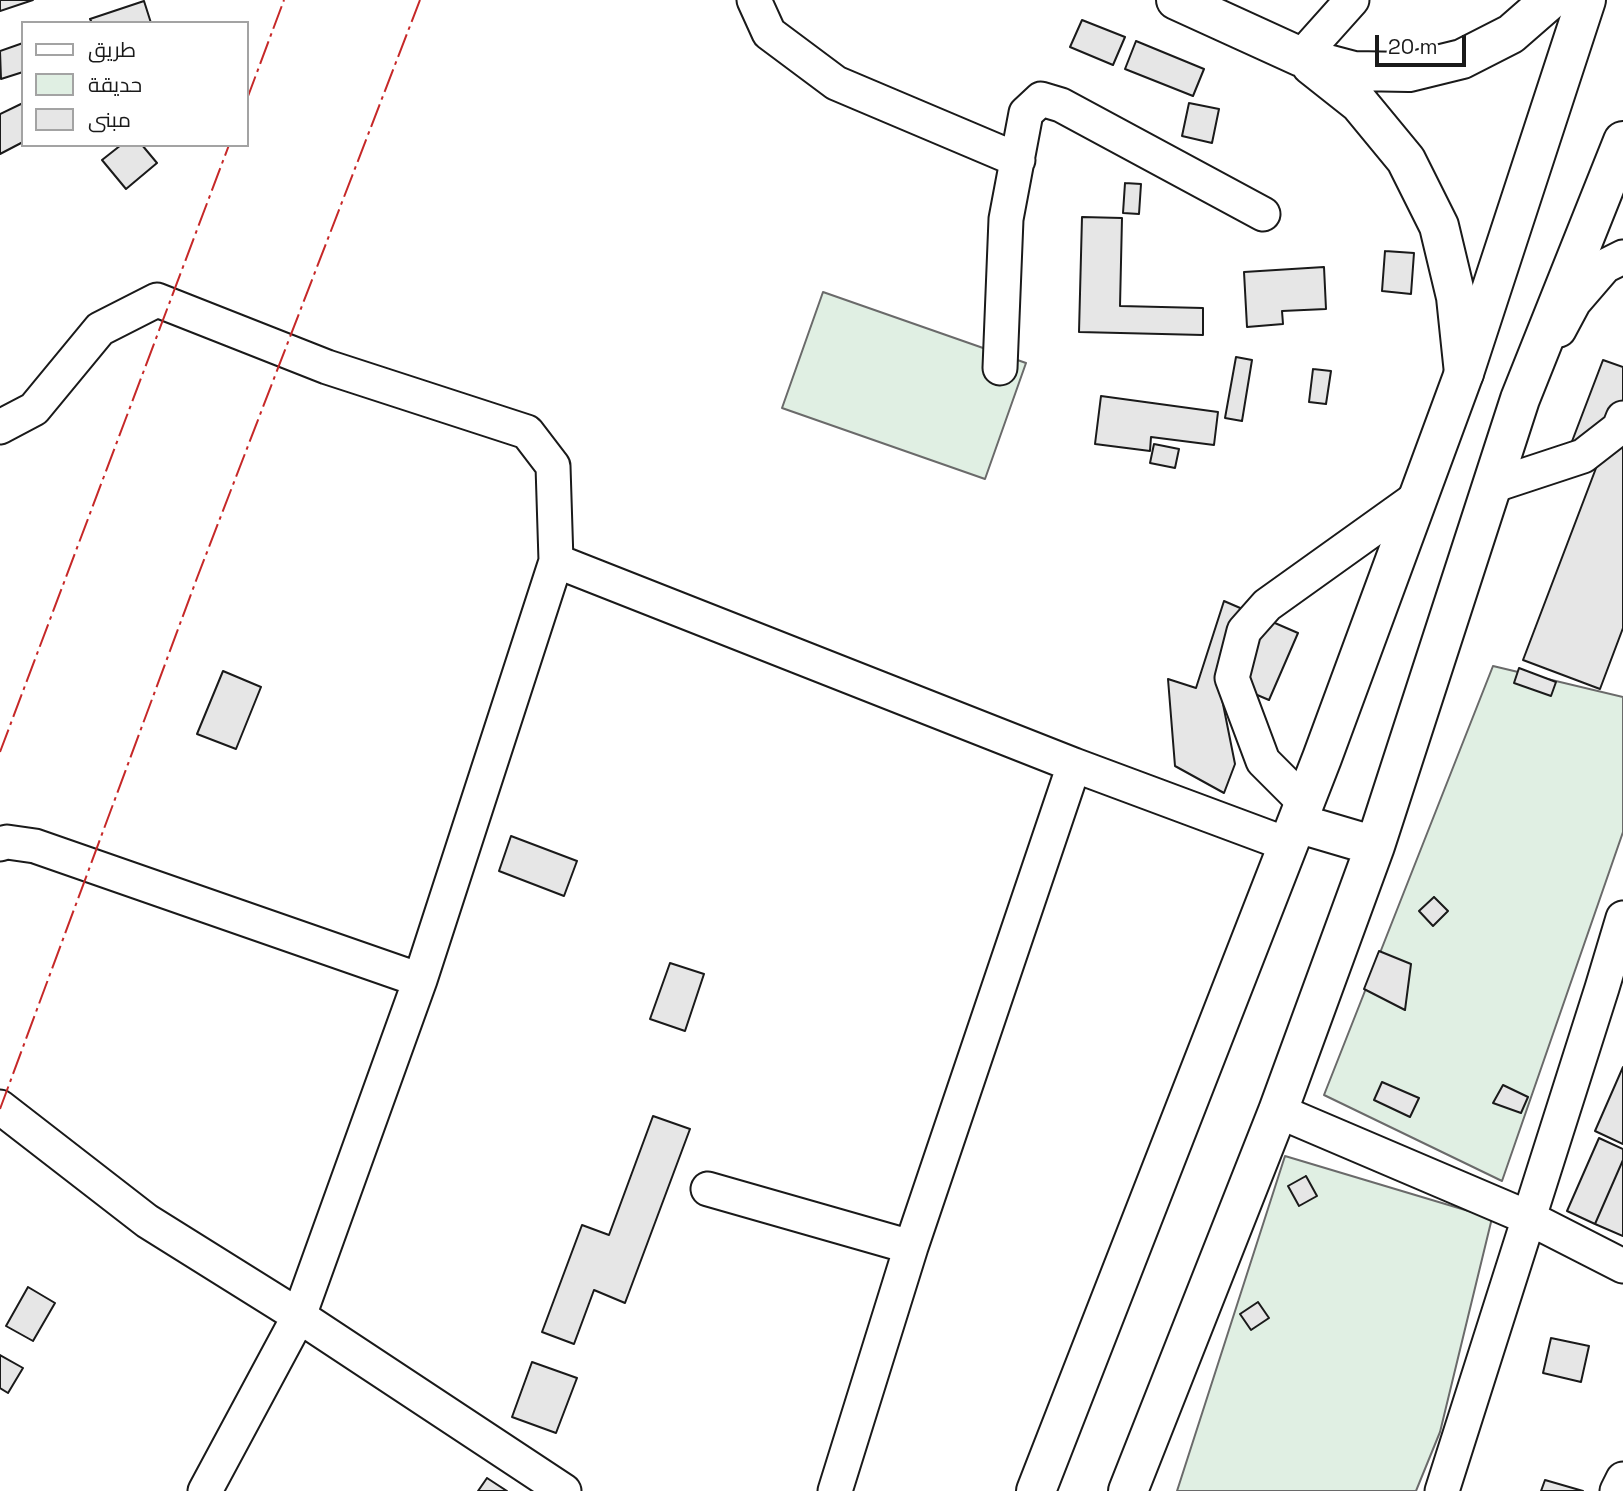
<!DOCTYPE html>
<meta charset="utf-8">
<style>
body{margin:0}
#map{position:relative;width:1623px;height:1491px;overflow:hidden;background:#fff;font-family:"Space Grotesk",Cairo,sans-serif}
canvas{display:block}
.legend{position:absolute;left:21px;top:21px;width:228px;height:126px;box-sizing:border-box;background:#fff;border:2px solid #a3a3a3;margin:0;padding:9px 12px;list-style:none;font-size:21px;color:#1a1a1a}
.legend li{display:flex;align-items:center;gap:14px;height:35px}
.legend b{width:35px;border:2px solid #a3a3a3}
.scale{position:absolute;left:1375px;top:35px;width:91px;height:32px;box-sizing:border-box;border:4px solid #1a1a1a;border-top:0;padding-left:9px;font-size:21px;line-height:24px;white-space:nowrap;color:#1a1a1a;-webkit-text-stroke:5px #fff;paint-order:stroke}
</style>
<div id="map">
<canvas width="1623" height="1491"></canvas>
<ul class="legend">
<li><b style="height:9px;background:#fff"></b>طريق</li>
<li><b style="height:19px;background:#e0efe3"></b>حديقة</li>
<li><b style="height:19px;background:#e6e6e6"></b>مبنى</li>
</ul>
<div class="scale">20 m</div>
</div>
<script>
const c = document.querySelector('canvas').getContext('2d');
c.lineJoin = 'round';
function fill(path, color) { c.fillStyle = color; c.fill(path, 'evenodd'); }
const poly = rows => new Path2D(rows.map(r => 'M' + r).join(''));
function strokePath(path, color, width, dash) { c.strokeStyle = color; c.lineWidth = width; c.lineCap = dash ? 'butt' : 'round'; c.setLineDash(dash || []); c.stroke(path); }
const green = poly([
 [823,292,1026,363,985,479,782,408,823,292],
 [1493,666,1623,697,1623,832,1502,1181,1324,1095,1493,666],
 [1285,1156,1492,1218,1440,1432,1416,1491,1177,1491,1285,1156]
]);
const building = poly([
 [0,0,33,0,0,11,0,0],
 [144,1,151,23,92,23,90,19,144,1],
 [1082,20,1125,37,1113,65,1070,47,1082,20],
 [1136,41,1204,69,1193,96,1125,69,1136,41],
 [23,43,23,72,1,79,0,51,23,43],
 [23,103,23,142,0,154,0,114,23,103],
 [1189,103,1219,109,1212,143,1182,136,1189,103],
 [121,145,142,145,157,163,126,189,102,160,121,145],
 [1125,183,1141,184,1139,214,1123,213,1125,183],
 [1082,217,1122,218,1120,306,1203,308,1203,335,1079,332,1082,217],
 [1385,251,1414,253,1411,294,1382,291,1385,251],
 [1324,267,1326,309,1282,311,1283,324,1247,327,1244,272,1324,267],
 [1236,357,1252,360,1242,421,1225,418,1236,357],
 [1603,360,1623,367,1623,628,1600,689,1523,660,1601,455,1571,444,1603,360],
 [1313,369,1331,371,1326,404,1309,402,1313,369],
 [1101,396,1218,412,1214,445,1151,437,1150,451,1095,444,1101,396],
 [1154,444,1179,449,1175,468,1150,463,1154,444],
 [1224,601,1298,633,1269,700,1229,683,1222,699,1235,764,1224,793,1175,766,1168,679,1196,688,1224,601],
 [1519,668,1556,682,1551,696,1514,683,1519,668],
 [223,671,261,687,236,749,197,734,223,671],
 [511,836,577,861,564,896,499,871,511,836],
 [1434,897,1448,911,1433,926,1419,911,1434,897],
 [1379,951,1411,964,1405,1010,1364,989,1379,951],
 [670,963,704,974,685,1031,650,1019,670,963],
 [1623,1067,1623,1144,1595,1131,1623,1067],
 [1382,1082,1419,1098,1410,1117,1374,1100,1382,1082],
 [1503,1085,1528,1097,1521,1113,1493,1103,1503,1085],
 [653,1116,690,1129,625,1303,594,1290,574,1344,542,1332,582,1225,609,1235,653,1116],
 [1599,1138,1623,1149,1623,1160,1595,1224,1567,1211,1599,1138],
 [1623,1160,1623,1236,1595,1224,1623,1160],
 [1306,1176,1317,1196,1299,1206,1288,1186,1306,1176],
 [28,1287,55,1303,33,1341,6,1326,28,1287],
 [1258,1302,1269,1318,1251,1330,1240,1314,1258,1302],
 [1551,1338,1589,1346,1581,1382,1543,1373,1551,1338],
 [0,1355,23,1368,8,1393,0,1388,0,1355],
 [532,1362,577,1378,556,1433,512,1417,532,1362],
 [487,1478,507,1491,478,1491,487,1478],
 [1545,1480,1583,1491,1541,1491,1545,1480]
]);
const minor = poly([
 [754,0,769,33,836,83,1018,160],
 [1301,57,1352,0],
 [1559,330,1574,302,1605,266,1623,257],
 [1000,368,1006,219,1026,113,1041,99,1061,105,1263,214],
 [0,427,34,409,100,329,157,300,327,367,527,432,553,466,556,561,1074,765,911,1247,835,1491],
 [1492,486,1583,456,1619,428,1623,418],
 [1074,765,1289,845],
 [1305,803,1263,761,1232,678,1244,631,1267,605,1418,497],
 [0,844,7,842,35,846,420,980],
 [0,1107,147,1221,299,1316,564,1491],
 [1278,1111,1529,1218,1623,1266],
 [708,1189,911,1247],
 [205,1491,299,1316,420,980,556,561],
 [1442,1491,1602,988,1623,918],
 [1617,1491,1623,1479]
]);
const major = poly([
 [1176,0,1301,57,1354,71,1409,72,1462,59,1511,34,1550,0],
 [1311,65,1359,103,1406,160,1439,226,1456,297,1464,373]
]);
const highway = poly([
 [1297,823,1375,846],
 [1036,1491,1322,758,1464,373,1586,0],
 [1128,1491,1278,1111,1375,846,1520,399,1623,141]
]);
const power = poly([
 [247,99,284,0],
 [0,752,229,145],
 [0,1109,197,578,420,0]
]);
fill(green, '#e0efe3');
strokePath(green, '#6a6a6a', 2);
fill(building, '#e6e6e6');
strokePath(building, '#1a1a1a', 2);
strokePath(minor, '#1a1a1a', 37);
strokePath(major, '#1a1a1a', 42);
strokePath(highway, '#1a1a1a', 42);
strokePath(minor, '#fff', 33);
strokePath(major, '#fff', 38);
strokePath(highway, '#fff', 38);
strokePath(power, '#c62828', 2, [24, 5, 3.5, 5]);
</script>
